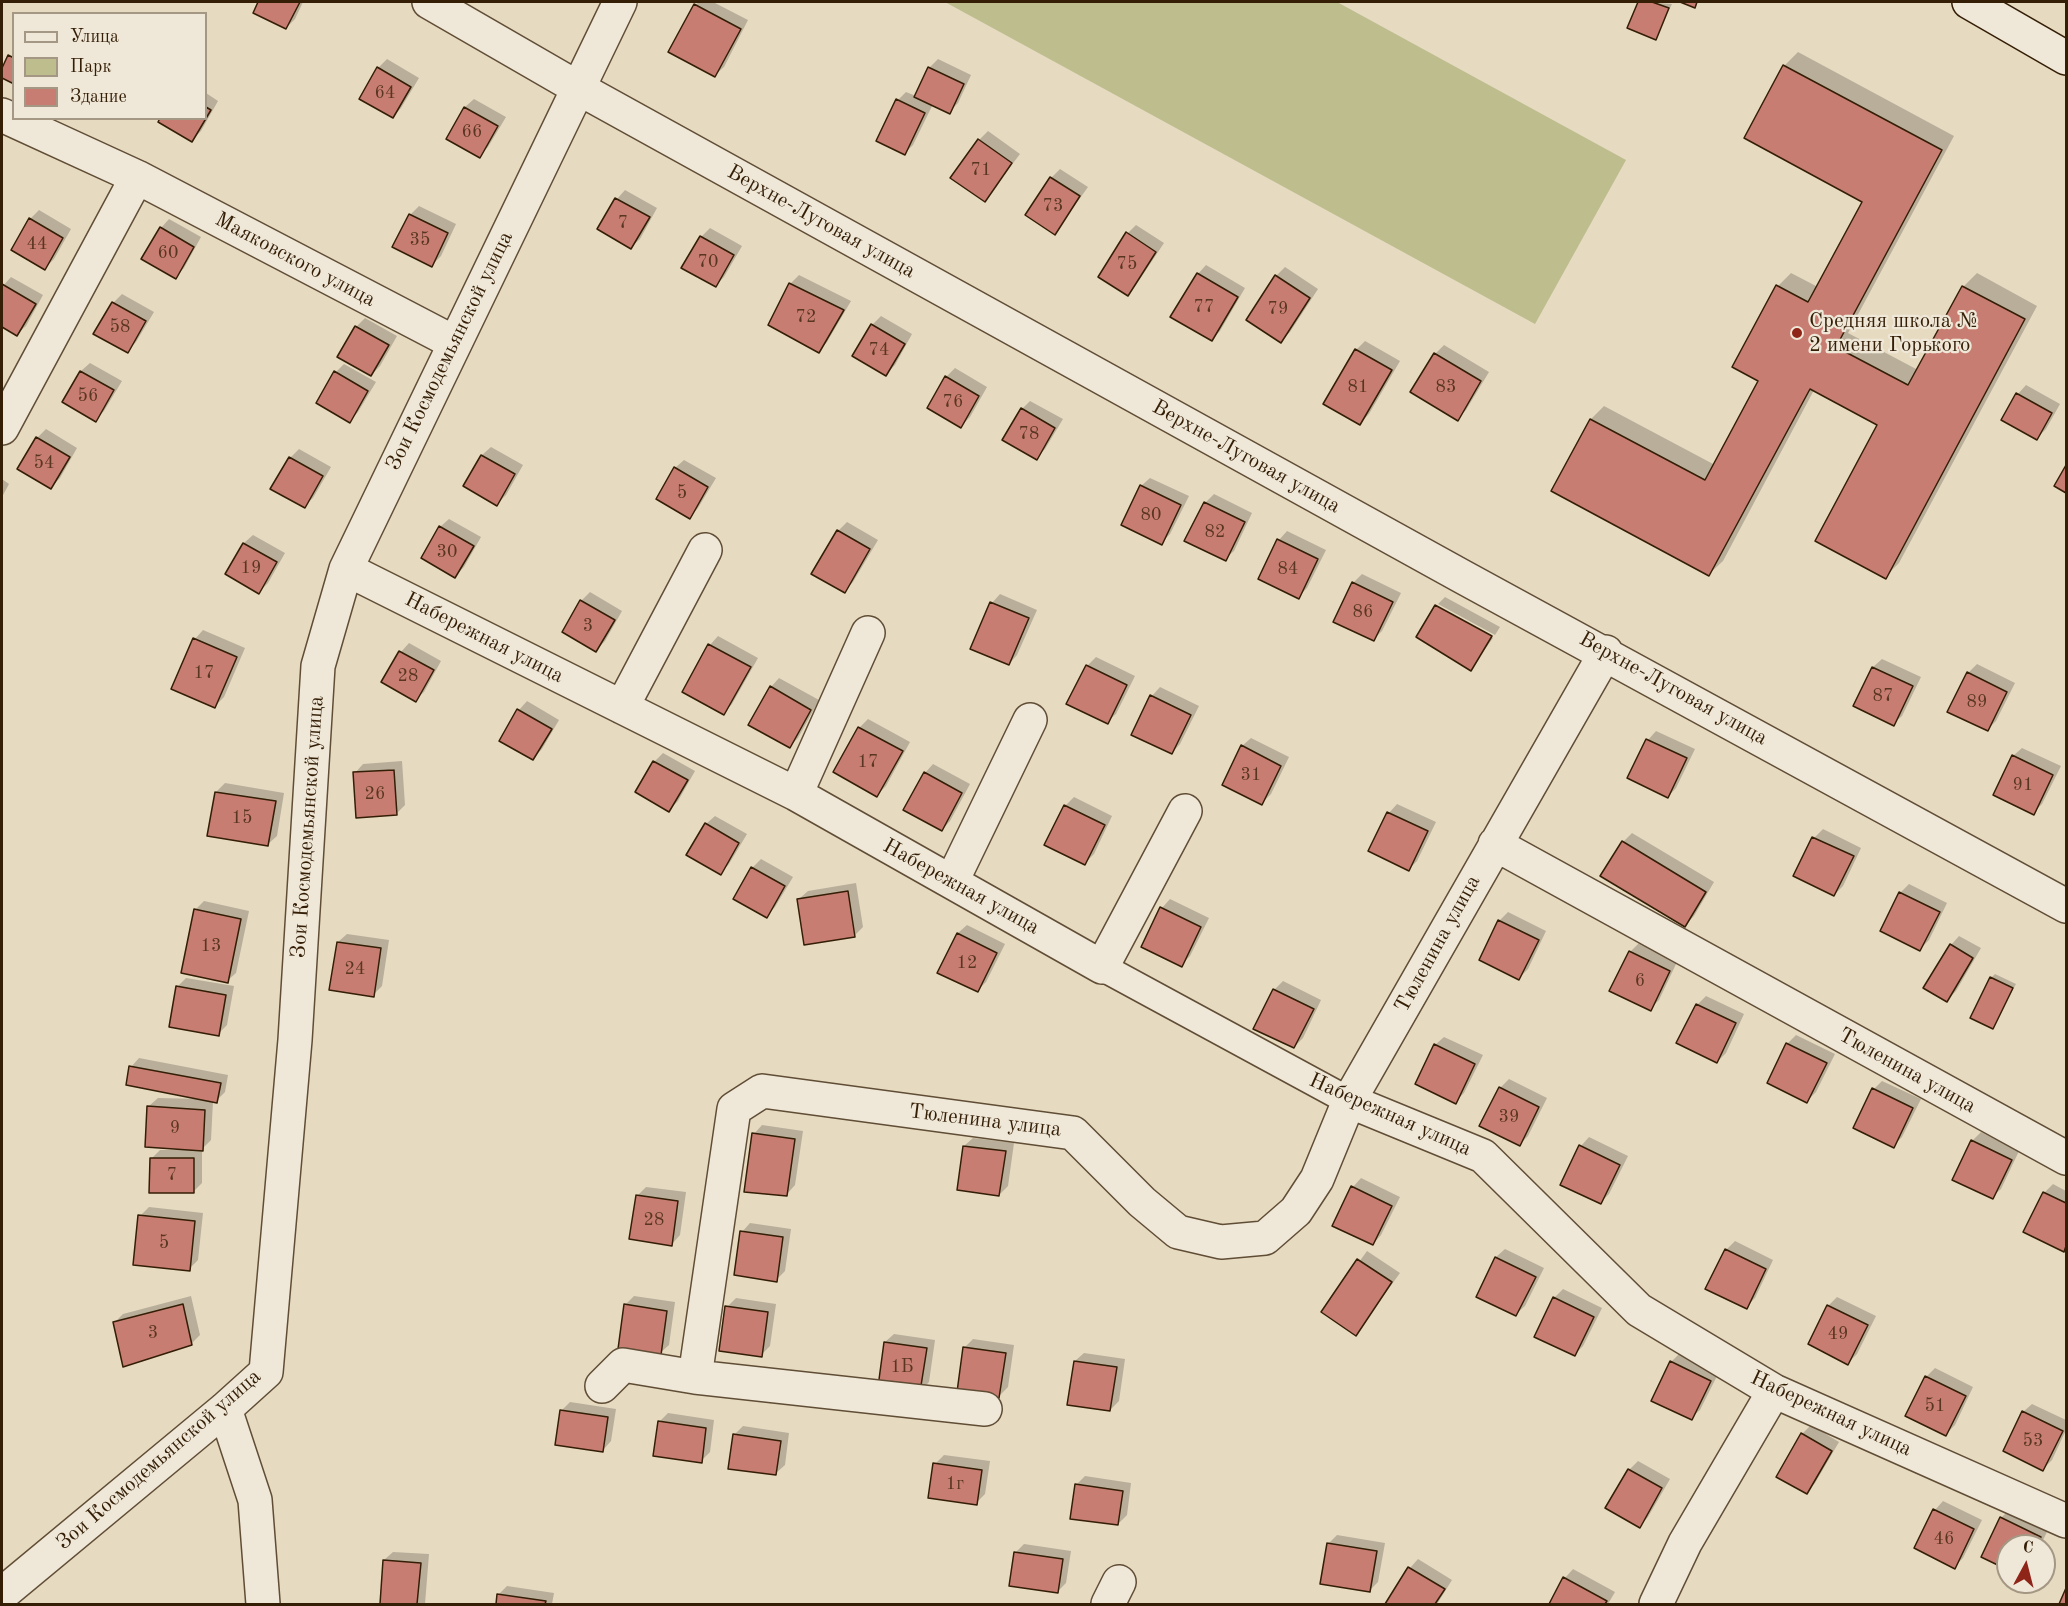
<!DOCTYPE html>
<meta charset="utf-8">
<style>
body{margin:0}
#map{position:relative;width:2068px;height:1606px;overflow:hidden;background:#e6dac1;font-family:"Old Standard TT",serif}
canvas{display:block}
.frame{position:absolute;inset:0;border:3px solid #341e06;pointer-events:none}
.legend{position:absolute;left:12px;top:12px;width:195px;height:108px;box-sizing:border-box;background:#efe7d7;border:2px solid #a49783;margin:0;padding:8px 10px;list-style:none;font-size:18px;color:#341e06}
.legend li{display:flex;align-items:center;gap:12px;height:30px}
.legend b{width:30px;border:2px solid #a49783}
.north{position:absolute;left:1996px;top:1534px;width:60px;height:60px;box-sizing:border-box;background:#efe7d7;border:2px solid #a49783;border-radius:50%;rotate:7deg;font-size:16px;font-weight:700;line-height:24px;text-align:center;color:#341e06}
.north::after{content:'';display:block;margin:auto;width:21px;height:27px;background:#8f2418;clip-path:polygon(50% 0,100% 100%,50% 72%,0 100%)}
</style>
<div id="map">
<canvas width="2068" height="1606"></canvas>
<div class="frame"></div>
<ul class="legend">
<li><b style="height:8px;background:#efe7d7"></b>Улица</li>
<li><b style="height:16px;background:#bdbd8e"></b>Парк</li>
<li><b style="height:16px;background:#c87d72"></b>Здание</li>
</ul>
<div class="north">С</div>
</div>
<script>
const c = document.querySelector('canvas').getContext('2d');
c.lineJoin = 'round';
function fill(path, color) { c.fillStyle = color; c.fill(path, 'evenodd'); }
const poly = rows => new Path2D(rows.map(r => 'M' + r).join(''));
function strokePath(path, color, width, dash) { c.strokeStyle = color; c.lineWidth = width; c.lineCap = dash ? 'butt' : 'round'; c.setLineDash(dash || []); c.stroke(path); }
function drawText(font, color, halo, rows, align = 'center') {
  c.font = font + ' "Old Standard TT",serif'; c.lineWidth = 4.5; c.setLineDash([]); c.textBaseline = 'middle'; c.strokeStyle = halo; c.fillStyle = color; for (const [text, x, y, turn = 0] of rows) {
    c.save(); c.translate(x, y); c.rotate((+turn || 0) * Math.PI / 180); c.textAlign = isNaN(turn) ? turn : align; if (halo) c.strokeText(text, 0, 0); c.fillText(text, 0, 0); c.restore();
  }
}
const green = poly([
 [945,2,1337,2,1626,160,1535,324]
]);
const shadow = poly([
 [260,2,303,2,295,19,286,28,255,12],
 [699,2,713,2,748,20,724,67,715,75,695,5],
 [1640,2,1672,4,1655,38,1629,28],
 [1798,52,1954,136,1848,333,1918,370,1963,287,1977,273,2037,306,1899,563,1885,577,1879,424,1814,390,1723,561,1709,574,1553,490,1591,419,1604,406,1715,465,1760,380,1778,286,1791,273,1818,287,1864,201,1784,66],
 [387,59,419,78,401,108,393,117,378,68],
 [938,59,971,75,958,103,949,112,933,104,913,145,905,153,898,100,906,92,916,96,929,68],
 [206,93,218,101,201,131,192,140,206,118],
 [474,99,506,117,488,147,479,156,448,138,465,107],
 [988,131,1020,154,985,200,979,140],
 [1060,169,1088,187,1055,233,1051,178],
 [625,190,657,208,640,239,631,247,599,229,617,199],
 [419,206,456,224,441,256,432,265,410,215],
 [39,210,71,229,54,259,45,268,30,219],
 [169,219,201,237,184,268,175,277,161,228],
 [1136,225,1164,243,1136,285,1128,294,1128,233],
 [710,228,742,246,724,277,716,285,701,237],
 [1206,265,1245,288,1220,331,1212,339,1198,274],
 [1285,267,1318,289,1290,332,1281,341,1276,276],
 [799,275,851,301,827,342,819,351,790,284],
 [11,277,43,295,26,326,17,334,2,325,2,287],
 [122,294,154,312,136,342,127,351,113,303],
 [881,316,912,334,895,365,886,374,872,325],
 [365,318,397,336,380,366,371,375,339,356,356,327],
 [1365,341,1400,361,1369,414,1360,423,1356,350],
 [1444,345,1489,372,1466,410,1457,419,1435,354],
 [90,363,122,381,104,411,95,420,64,401,81,371],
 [344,364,376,382,358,412,350,421,336,372],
 [955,368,987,387,970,417,961,426,946,377],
 [2026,385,2060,404,2046,429,2037,438,2018,394],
 [1030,401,1063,419,1045,449,1036,458,1022,409],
 [46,429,77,448,60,478,51,487,37,438],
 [491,447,523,465,506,495,497,504,465,486,482,455],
 [299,449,331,467,313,498,304,506,290,458],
 [684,460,716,478,698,508,690,517,675,468],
 [1150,478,1189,496,1170,534,1161,543,1141,486],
 [2,479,9,484,2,497],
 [1214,494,1252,513,1234,551,1225,559,1205,503],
 [449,519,481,537,464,567,455,576,440,527],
 [847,522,878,540,853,582,845,591,838,531],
 [1287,531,1326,550,1307,588,1298,597,1279,540],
 [253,535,285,553,268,583,259,592,227,574,244,543],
 [1362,574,1401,593,1382,631,1374,639,1335,621,1354,582],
 [590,592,622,611,605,641,596,650,581,601],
 [1000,594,1037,610,1017,655,1009,664,972,648,992,603],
 [1445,597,1500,627,1495,635,1438,604],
 [1437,606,1493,638,1471,669,1418,637],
 [203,630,245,648,224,697,215,706,195,639],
 [718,636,758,658,732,704,724,713,684,691,710,645],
 [409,643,441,661,424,692,415,700,383,682,401,652],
 [1096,657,1135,676,1116,714,1107,722,1087,666],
 [1882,659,1921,677,1902,716,1893,724,1855,705,1873,667],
 [1977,664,2015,683,1996,721,1988,729,1968,673],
 [779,678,819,700,798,738,790,746,771,687],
 [1160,687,1199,706,1180,744,1172,753,1152,696],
 [527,701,559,720,542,749,533,758,519,710],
 [868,719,910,742,886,786,877,795,835,772,859,728],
 [1656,731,1695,749,1676,788,1668,797,1629,778,1648,740],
 [1251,738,1289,757,1271,794,1262,803,1242,746],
 [2022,748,2061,766,2042,804,2033,813,2013,756],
 [663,753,695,771,678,801,669,810,637,792,654,762],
 [402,761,405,805,396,814,355,773,363,764],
 [933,764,970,784,950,821,942,830,925,773],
 [225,783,284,793,277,836,268,844,216,792],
 [1074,797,1112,816,1094,854,1085,863,1065,806],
 [1397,804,1436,822,1417,861,1408,870,1370,850,1389,813],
 [715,816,747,834,729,864,721,873,706,824],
 [1823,829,1861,848,1843,886,1834,895,1795,876,1814,838],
 [1632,833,1714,882,1694,916,1685,925,1623,842],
 [761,859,793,877,775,907,766,916,735,898,752,868],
 [856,883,863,927,854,936,799,899,808,891],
 [1909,884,1947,903,1929,940,1920,949,1900,893],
 [1170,899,1209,918,1190,956,1181,965,1162,908],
 [204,901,249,911,236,973,227,981,195,910],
 [1508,912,1546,931,1528,969,1519,978,1499,921],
 [967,925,1005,944,986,982,978,990,958,933],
 [347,934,389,940,382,986,373,995,338,942],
 [1959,936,1981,948,1956,991,1947,1000,1951,945],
 [1639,943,1677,962,1659,1000,1650,1009,1630,952],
 [1995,974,2016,984,1993,1027,1991,978],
 [186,978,234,986,227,1025,218,1034,177,987],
 [1283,981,1321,1000,1303,1038,1294,1047,1274,990],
 [1706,996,1744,1014,1726,1053,1717,1062,1697,1005],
 [1796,1035,1835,1054,1816,1092,1807,1101,1787,1044],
 [1444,1037,1483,1055,1464,1093,1455,1102,1435,1045],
 [139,1058,228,1075,225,1092,216,1101,213,1101,211,1140,202,1149,202,1183,194,1191,151,1159,160,1150,179,1150,179,1147,149,1106,158,1098,202,1099,131,1067],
 [1509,1079,1547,1098,1528,1136,1520,1144,1500,1088],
 [1882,1081,1921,1099,1902,1137,1893,1146,1874,1089],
 [762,1125,803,1131,795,1185,787,1194,754,1134],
 [1981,1132,2019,1151,2001,1189,1992,1197,1972,1141],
 [1589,1137,1628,1156,1609,1194,1600,1203,1562,1184,1581,1146],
 [973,1138,1014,1143,1008,1186,999,1195,964,1146],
 [1361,1178,1400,1197,1381,1235,1373,1244,1353,1187],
 [2053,1184,2066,1191,2066,1247,2064,1250,2044,1193],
 [646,1187,686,1192,680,1235,672,1244,637,1196],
 [149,1207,203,1213,198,1260,189,1269,140,1216],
 [750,1223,791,1229,785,1271,776,1280,742,1232],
 [1735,1241,1773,1260,1755,1298,1746,1307,1726,1250],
 [1505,1249,1544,1268,1525,1306,1516,1314,1478,1296,1496,1257],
 [1367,1251,1400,1273,1356,1334,1323,1312],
 [1563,1289,1602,1308,1583,1346,1574,1355,1554,1298],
 [191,1296,200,1335,192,1343,115,1322,123,1314],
 [634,1296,675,1302,669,1345,660,1353,625,1305],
 [1837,1297,1876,1316,1857,1354,1848,1363,1828,1306],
 [736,1298,776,1304,770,1346,761,1355,727,1307],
 [894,1334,935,1340,929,1382,920,1391,885,1342],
 [973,1339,1014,1345,1008,1387,999,1396,964,1348],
 [1084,1353,1125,1359,1119,1401,1110,1410,1075,1361],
 [1680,1353,1719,1372,1700,1410,1691,1418,1671,1362],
 [1935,1368,1973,1387,1955,1425,1946,1434,1926,1377],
 [570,1402,616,1409,611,1441,603,1450,561,1411],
 [2032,1404,2066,1420,2066,1430,2052,1460,2043,1469,2023,1412],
 [668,1413,714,1420,710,1452,701,1461,659,1422],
 [1811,1425,1839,1442,1815,1483,1806,1492,1802,1434],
 [743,1426,789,1433,785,1465,776,1473,734,1435],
 [944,1455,990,1461,985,1494,976,1503,935,1464],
 [1638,1461,1670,1479,1648,1517,1640,1526,1629,1470],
 [1085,1476,1131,1483,1127,1515,1118,1524,1076,1485],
 [1943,1501,1982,1520,1963,1558,1954,1567,1935,1510],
 [2010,1509,2049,1528,2040,1546,2008,1546,2008,1568,2001,1518],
 [1337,1535,1385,1543,1378,1582,1370,1590,1328,1544],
 [1024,1544,1071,1551,1066,1583,1057,1592,1015,1553],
 [393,1552,429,1554,425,1604,381,1604,384,1560],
 [1418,1559,1452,1580,1437,1604,1387,1604,1410,1568],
 [1573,1569,1615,1592,1608,1604,1550,1604,1565,1578],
 [507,1586,554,1593,552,1604,497,1604,498,1595]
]);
const building = poly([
 [258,2,300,2,286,29,253,13,258,2],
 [1638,2,1652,2,1669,8,1656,40,1627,28,1638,2],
 [1680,2,1697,2,1695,8,1680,2],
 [694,4,741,29,715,77,668,52,694,4],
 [8,55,14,58,14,84,2,78,2,68,8,55],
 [1783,65,1942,150,1836,347,1908,385,1962,286,2025,319,1886,579,1815,541,1877,425,1810,389,1709,576,1551,491,1590,419,1705,480,1758,381,1732,367,1776,285,1808,302,1862,202,1744,138,1783,65],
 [377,67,411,87,393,118,359,99,377,67],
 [928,67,964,84,950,114,914,97,928,67],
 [896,99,925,113,905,155,876,141,896,99],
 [206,107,211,110,192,142,158,122,160,118,206,118,206,107],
 [464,107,498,126,480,158,446,139,464,107],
 [978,139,1012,163,985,202,950,178,978,139],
 [1050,177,1080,196,1055,235,1025,215,1050,177],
 [615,198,650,217,631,249,597,229,615,198],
 [409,214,448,233,432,267,392,247,409,214],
 [29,218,63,238,45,270,11,250,29,218],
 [160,227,194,247,176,279,141,259,160,227],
 [1126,232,1156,252,1128,296,1098,277,1126,232],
 [700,236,734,255,716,287,681,268,700,236],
 [1197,273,1238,297,1212,341,1170,317,1197,273],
 [1275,275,1310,298,1281,343,1246,320,1275,275],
 [789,283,844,310,819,353,768,325,789,283],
 [2,284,36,304,17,336,2,327,2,284],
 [112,302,146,321,128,353,93,334,112,302],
 [871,324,905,344,886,376,852,356,871,324],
 [355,326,389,345,371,376,337,357,355,326],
 [1355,349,1392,370,1360,425,1323,404,1355,349],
 [1434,353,1481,381,1458,421,1410,392,1434,353],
 [80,371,114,390,96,422,62,402,80,371],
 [334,371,368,391,350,423,316,403,334,371],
 [945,376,979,396,961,428,927,408,945,376],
 [2016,393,2052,413,2037,440,2001,420,2016,393],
 [1021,408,1055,428,1037,460,1002,440,1021,408],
 [36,437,70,457,51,489,17,469,36,437],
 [481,455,515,474,497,506,463,486,481,455],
 [289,457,323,476,305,508,270,489,289,457],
 [2066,465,2066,493,2054,486,2066,465],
 [674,467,708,487,690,519,656,499,674,467],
 [1140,485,1181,505,1162,545,1121,525,1140,485],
 [1204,502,1245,522,1226,561,1184,541,1204,502],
 [439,526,474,546,455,578,421,558,439,526],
 [837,530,870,549,845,593,811,574,837,530],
 [1277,539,1318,559,1299,599,1258,579,1277,539],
 [243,543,277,562,259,594,225,574,243,543],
 [1352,582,1393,602,1374,641,1333,622,1352,582],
 [580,600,615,620,596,652,562,632,580,600],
 [990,602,1029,618,1009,665,970,649,990,602],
 [1435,605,1492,636,1471,671,1416,637,1435,605],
 [193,638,237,657,215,708,171,689,193,638],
 [708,644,751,667,724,715,682,692,708,644],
 [399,651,434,670,416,702,381,682,399,651],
 [1086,665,1127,685,1108,724,1066,704,1086,665],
 [1872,667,1913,686,1894,726,1853,706,1872,667],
 [1967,672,2007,692,1988,731,1947,712,1967,672],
 [770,686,811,710,790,748,748,725,770,686],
 [1150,695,1191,715,1172,754,1131,735,1150,695],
 [517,709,552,729,533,760,499,741,517,709],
 [858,727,903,751,877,797,833,772,858,727],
 [1646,739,1687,758,1668,798,1627,778,1646,739],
 [1241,745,1281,766,1262,805,1222,785,1241,745],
 [2012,755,2053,775,2034,815,1993,795,2012,755],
 [653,761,688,780,669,812,635,792,653,761],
 [394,770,397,815,356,818,353,772,394,770],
 [924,772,962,793,942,831,903,810,924,772],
 [215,792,276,801,268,846,207,836,215,792],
 [1064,805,1105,825,1085,865,1044,845,1064,805],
 [1387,812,1428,831,1409,871,1368,851,1387,812],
 [705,823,739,843,721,875,686,855,705,823],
 [1812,837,1854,856,1834,896,1793,876,1812,837],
 [1622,841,1706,892,1685,927,1600,876,1622,841],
 [751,867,785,886,767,918,733,899,751,867],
 [848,891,855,937,804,945,797,899,848,891],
 [1899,892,1940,912,1920,951,1880,931,1899,892],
 [1160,907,1201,927,1182,967,1141,947,1160,907],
 [194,909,241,919,228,983,181,973,194,909],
 [1498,920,1539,940,1519,980,1479,960,1498,920],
 [957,933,997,953,978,992,937,973,957,933],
 [337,942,381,948,374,997,329,990,337,942],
 [1950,944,1973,958,1947,1002,1923,988,1950,944],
 [1629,951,1670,971,1651,1011,1609,991,1629,951],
 [1990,977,2013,988,1993,1029,1970,1018,1990,977],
 [176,986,226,995,219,1036,169,1027,176,986],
 [1273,989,1314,1009,1294,1048,1253,1029,1273,989],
 [1696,1004,1736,1023,1717,1063,1676,1043,1696,1004],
 [1786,1043,1827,1063,1807,1103,1767,1083,1786,1043],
 [1434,1044,1475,1064,1456,1104,1415,1084,1434,1044],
 [129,1066,221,1083,217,1103,126,1085,129,1066],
 [1499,1087,1539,1107,1520,1146,1479,1126,1499,1087],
 [1872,1088,1913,1108,1894,1148,1853,1128,1872,1088],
 [147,1106,205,1110,203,1151,145,1147,147,1106],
 [752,1133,795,1139,787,1196,744,1192,752,1133],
 [1971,1140,2012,1160,1993,1199,1952,1180,1971,1140],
 [1579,1145,1620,1165,1601,1204,1560,1185,1579,1145],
 [963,1146,1006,1151,999,1196,957,1190,963,1146],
 [150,1158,194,1158,194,1193,149,1193,150,1158],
 [1351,1186,1392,1206,1373,1245,1332,1226,1351,1186],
 [2043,1192,2066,1203,2066,1246,2064,1252,2023,1232,2043,1192],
 [636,1195,678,1201,672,1246,629,1239,636,1195],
 [138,1215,195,1221,190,1271,133,1265,138,1215],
 [740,1231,783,1237,777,1282,734,1275,740,1231],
 [1725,1249,1766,1269,1747,1309,1705,1289,1725,1249],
 [1495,1257,1536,1277,1516,1316,1476,1297,1495,1257],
 [1357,1259,1392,1282,1356,1336,1321,1312,1357,1259],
 [1553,1297,1594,1317,1575,1356,1534,1337,1553,1297],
 [183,1304,192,1345,123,1367,113,1322,183,1304],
 [624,1304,667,1311,661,1355,618,1349,624,1304],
 [1827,1305,1868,1325,1848,1365,1808,1344,1827,1305],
 [725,1306,768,1312,762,1357,719,1351,725,1306],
 [884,1342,927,1348,920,1392,878,1387,884,1342],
 [963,1347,1006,1353,999,1398,957,1392,963,1347],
 [1074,1361,1117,1367,1110,1411,1067,1405,1074,1361],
 [1670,1361,1711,1381,1692,1420,1651,1401,1670,1361],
 [1925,1376,1966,1396,1946,1436,1905,1416,1925,1376],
 [560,1410,608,1417,603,1452,555,1445,560,1410],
 [2022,1411,2063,1431,2043,1471,2003,1451,2022,1411],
 [658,1421,706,1428,702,1463,653,1456,658,1421],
 [1801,1433,1832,1451,1807,1494,1776,1477,1801,1433],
 [733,1434,781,1441,776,1475,728,1469,733,1434],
 [933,1463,982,1470,977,1505,928,1498,933,1463],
 [1628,1469,1662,1488,1640,1528,1605,1508,1628,1469],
 [1075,1484,1123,1491,1118,1525,1070,1519,1075,1484],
 [1933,1509,1974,1529,1955,1569,1914,1548,1933,1509],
 [2000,1517,2041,1537,2037,1546,2008,1546,2008,1570,1981,1557,2000,1517],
 [1327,1543,1377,1551,1370,1592,1320,1584,1327,1543],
 [1014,1552,1063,1559,1058,1593,1009,1586,1014,1552],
 [383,1560,421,1563,417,1604,380,1604,383,1560],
 [1408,1567,1445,1589,1435,1604,1385,1604,1408,1567],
 [1563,1577,1607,1601,1605,1604,1549,1604,1563,1577],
 [2066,1588,2066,1604,2059,1604,2066,1588],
 [497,1594,546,1601,545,1604,496,1604,497,1594]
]);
const pedestrian = poly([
 [1102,967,1349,1101]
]);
const minor = poly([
 [429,2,578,88,1463,577,2066,906],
 [2,115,137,177,453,342],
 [2,428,137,177],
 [346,569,796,794,1102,967,1185,811],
 [622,707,705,550],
 [796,794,868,633],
 [1495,844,2066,1158],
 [952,881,1030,720],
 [1349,1101,1483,1156,1639,1310,1774,1391,2066,1521],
 [695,1377,734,1109,762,1091,1073,1133,1142,1202,1178,1232,1221,1242,1265,1238,1296,1211,1317,1179,1349,1101,1606,652],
 [602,1386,623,1365,695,1377,985,1409],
 [225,1409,255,1500,263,1604],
 [2,1594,225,1409,266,1372,295,1040,318,666,346,569,620,2],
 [1108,1604,1119,1582],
 [1656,1604,1685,1543,1774,1391]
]);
const secondary = poly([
 [1969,2,2066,58]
]);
const markers = [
 [1797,333,6,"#8f2418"]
];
const numberNames = [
 ["64",385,93],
 ["66",472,132],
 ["71",981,170],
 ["73",1053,206],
 ["7",623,223],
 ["35",420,240],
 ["44",37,244],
 ["60",168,253],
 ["70",708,262],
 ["75",1127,264],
 ["77",1204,307],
 ["79",1278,309],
 ["72",806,317],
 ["58",120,327],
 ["74",879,350],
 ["81",1358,387],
 ["83",1446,387],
 ["56",88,396],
 ["76",953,402],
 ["78",1029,434],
 ["54",44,463],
 ["5",682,493],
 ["80",1151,515],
 ["82",1215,532],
 ["30",447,552],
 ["19",251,568],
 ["84",1288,569],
 ["86",1363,612],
 ["3",588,626],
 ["17",204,673],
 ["28",408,676],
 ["87",1883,696],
 ["89",1977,702],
 ["17",868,762],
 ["31",1251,775],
 ["91",2023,785],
 ["26",375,794],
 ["15",242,818],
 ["13",211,946],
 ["12",967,963],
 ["24",355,969],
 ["6",1640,981],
 ["39",1509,1117],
 ["9",175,1128],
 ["7",172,1175],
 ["28",654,1220],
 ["5",164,1243],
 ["3",153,1333],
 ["49",1838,1334],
 ["1Б",902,1367],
 ["51",1935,1406],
 ["53",2033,1441],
 ["1г",955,1484],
 ["46",1944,1539]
];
const streetNames = [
 ["Верхне-Луговая улица",821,222,29],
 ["Маяковского улица",295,260,28],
 ["Зои Космодемьянской улица",450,351,-64],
 ["Верхне-Луговая улица",1246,457,29],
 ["Набережная улица",484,638,27],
 ["Верхне-Луговая улица",1673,689,29],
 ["Зои Космодемьянской улица",308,827,-86],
 ["Набережная улица",961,887,29],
 ["Тюленина улица",1438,944,-61],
 ["Тюленина улица",1907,1071,29],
 ["Набережная улица",1390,1115,24],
 ["Тюленина улица",985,1121,7],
 ["Набережная улица",1831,1414,25],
 ["Зои Космодемьянской улица",159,1460,-41]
];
const poiNames = [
 ["Средняя школа №",1809,321],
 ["2 имени Горького",1809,345]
];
fill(green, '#bdbd8e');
fill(shadow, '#0003');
fill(building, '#c87d72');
strokePath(building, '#341e06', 1.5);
strokePath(pedestrian, '#604d35', 30);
strokePath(minor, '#604d35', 36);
strokePath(secondary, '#341e06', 36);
strokePath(pedestrian, '#efe7d7', 27);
strokePath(minor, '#efe7d7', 33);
strokePath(secondary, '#efe7d7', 33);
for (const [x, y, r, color] of markers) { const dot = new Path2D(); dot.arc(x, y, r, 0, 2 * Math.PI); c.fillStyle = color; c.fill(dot); strokePath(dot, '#efe7d7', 2); }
drawText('18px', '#593621', null, numberNames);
drawText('21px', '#341e06', '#efe7d7', streetNames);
drawText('21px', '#341e06', '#efe7d7', poiNames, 'left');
</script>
